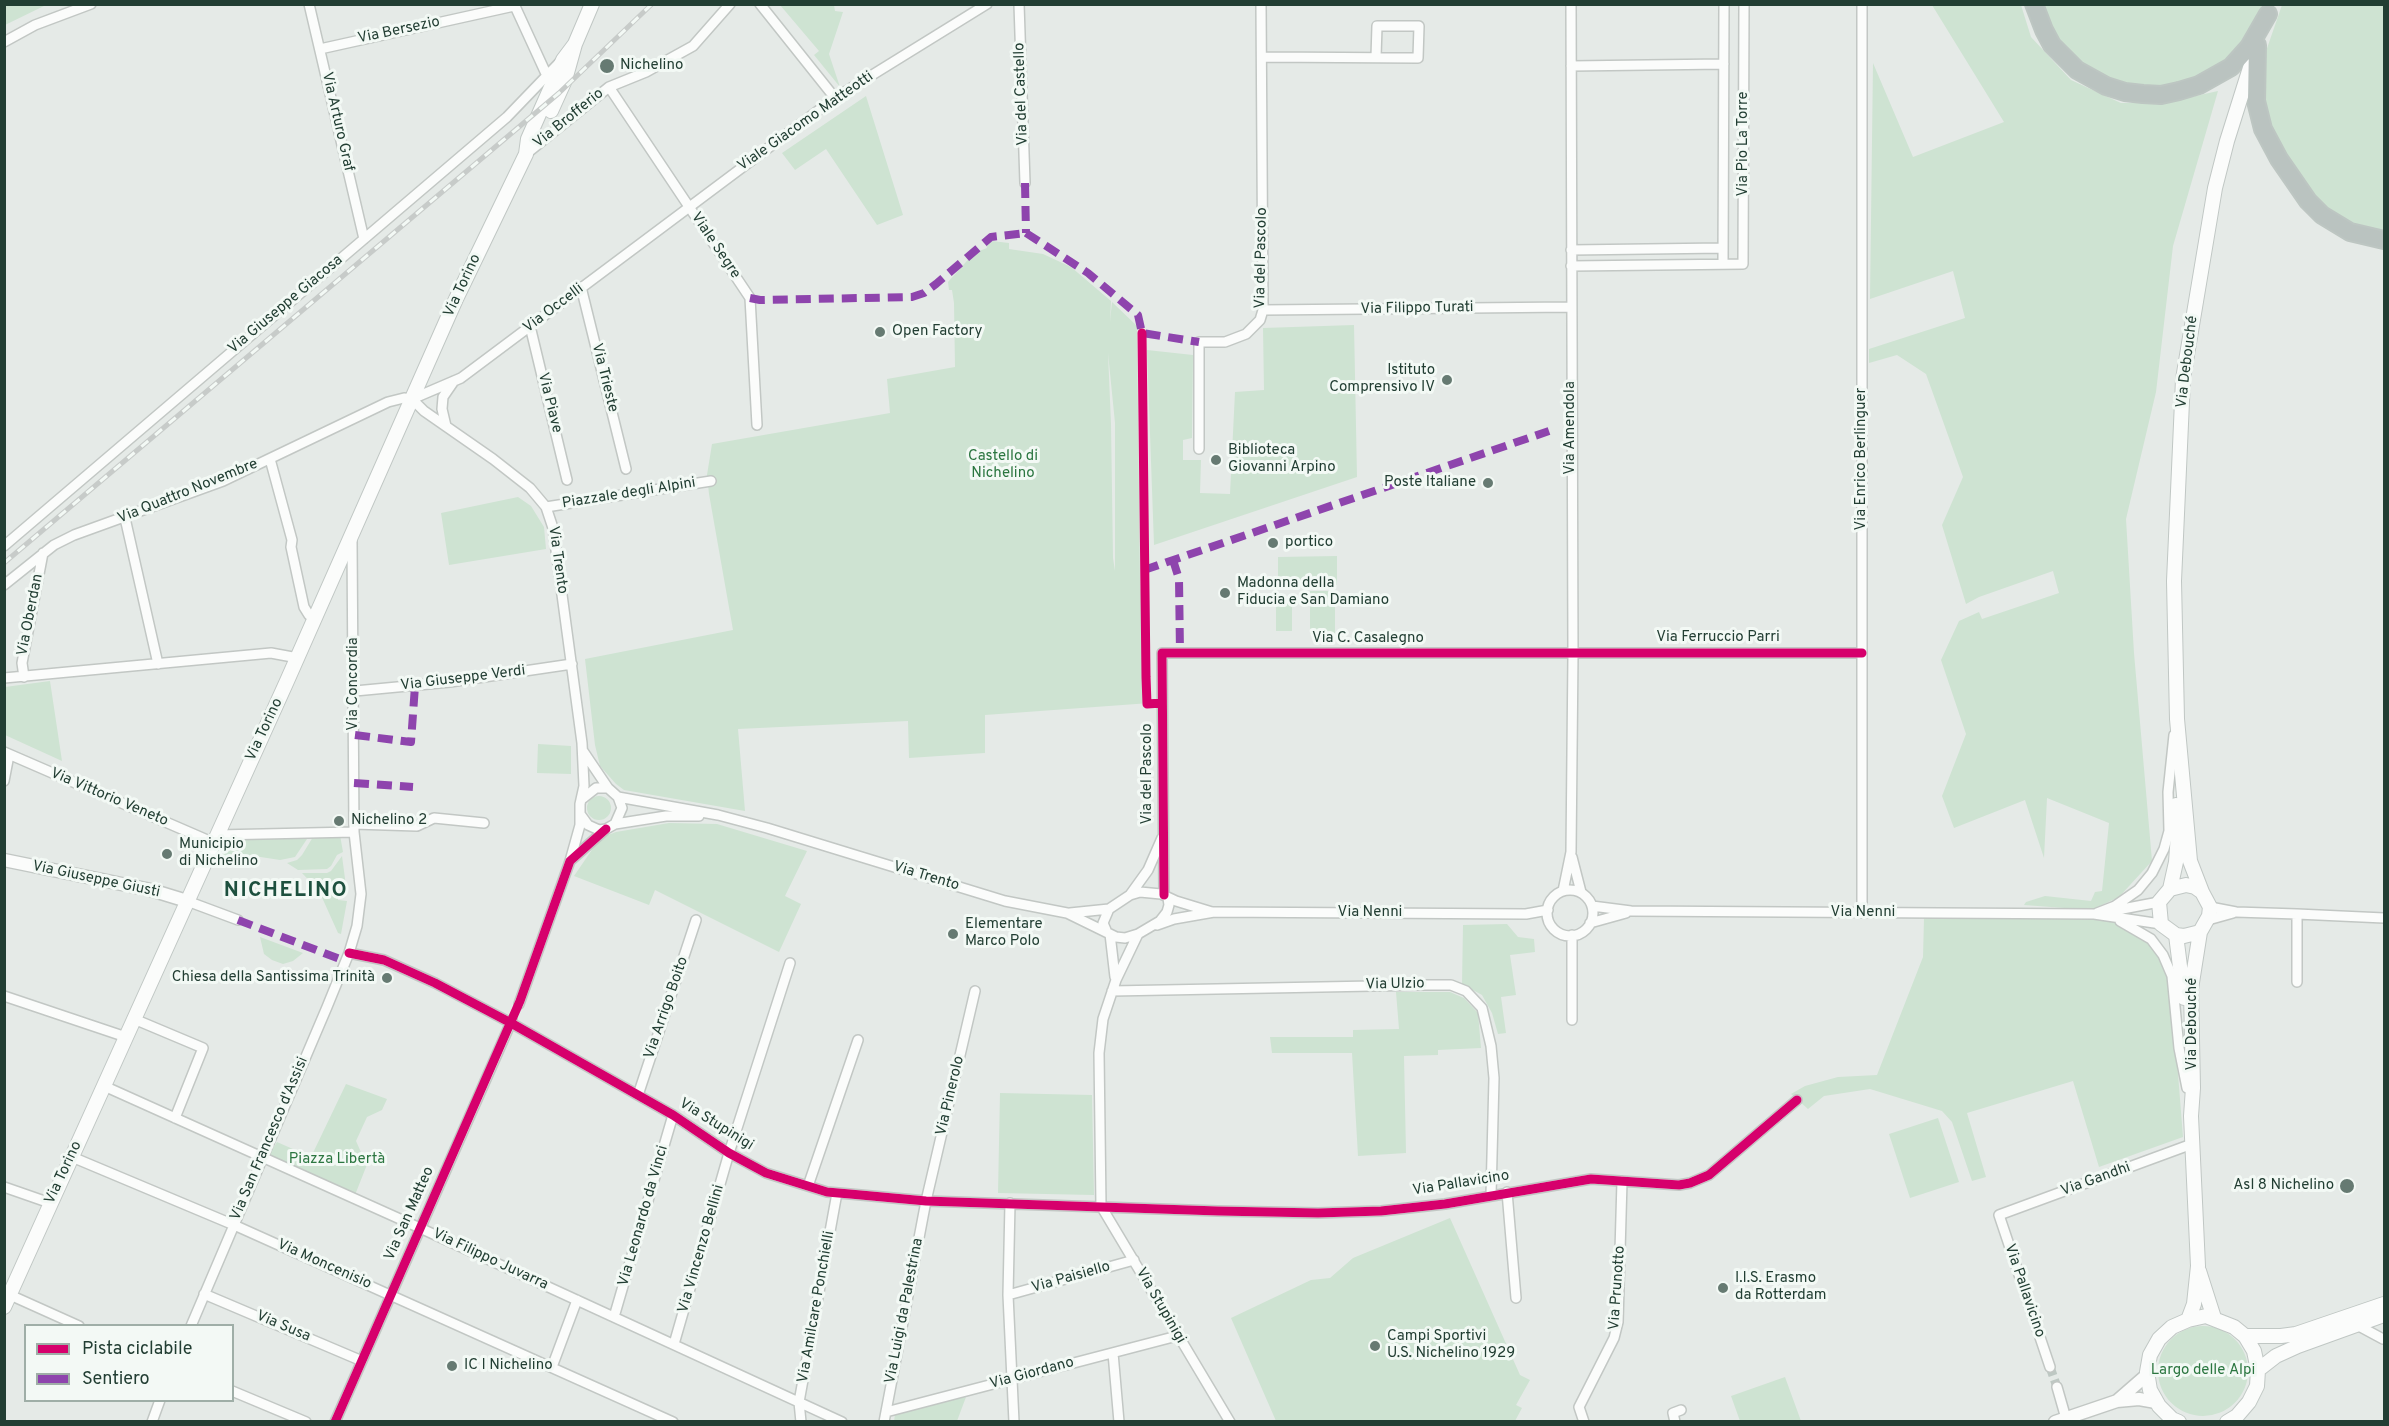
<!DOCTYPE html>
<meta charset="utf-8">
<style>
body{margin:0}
#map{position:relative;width:2389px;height:1426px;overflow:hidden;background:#e5eae7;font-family:Overpass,sans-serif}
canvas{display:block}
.frame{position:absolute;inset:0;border:6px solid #223e33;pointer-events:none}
.legend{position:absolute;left:24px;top:1324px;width:210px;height:78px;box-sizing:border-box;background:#f3f9f5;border:2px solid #9faea7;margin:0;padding:8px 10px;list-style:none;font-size:18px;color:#223e33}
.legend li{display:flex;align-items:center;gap:12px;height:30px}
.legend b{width:30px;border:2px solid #9faea7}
</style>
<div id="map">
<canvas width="2389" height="1426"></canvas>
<div class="frame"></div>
<ul class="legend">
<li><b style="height:8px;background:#d6006c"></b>Pista ciclabile</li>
<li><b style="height:8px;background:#8e44ad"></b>Sentiero</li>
</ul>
</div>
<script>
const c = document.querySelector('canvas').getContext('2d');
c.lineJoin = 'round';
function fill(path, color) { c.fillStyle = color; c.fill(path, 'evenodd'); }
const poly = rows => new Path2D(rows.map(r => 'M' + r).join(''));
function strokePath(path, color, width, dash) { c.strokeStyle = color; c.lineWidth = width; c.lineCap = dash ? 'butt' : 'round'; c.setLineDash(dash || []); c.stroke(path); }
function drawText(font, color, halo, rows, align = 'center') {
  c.font = font + ' Overpass,sans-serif'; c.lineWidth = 6; c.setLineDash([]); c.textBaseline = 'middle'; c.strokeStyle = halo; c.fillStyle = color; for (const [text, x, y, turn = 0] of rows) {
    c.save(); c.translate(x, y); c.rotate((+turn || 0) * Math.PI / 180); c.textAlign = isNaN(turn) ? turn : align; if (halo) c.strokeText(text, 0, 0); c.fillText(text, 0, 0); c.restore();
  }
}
const green = poly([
 [5,4,46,4,46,5,5,25],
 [780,5,834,5,835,11,843,12,829,54,840,87,814,55,819,51],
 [1932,5,2021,5,2031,37,2071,80,2121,103,2164,103,2218,91,2173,246,2156,392,2126,519,2134,653,2152,861,2119,897,2091,910,2024,905,2026,902,2045,896,2091,901,2095,892,2102,891,2109,823,2047,798,2044,858,2025,800,1954,828,1942,796,1966,734,1941,660,1959,621,1979,612,1982,619,2059,593,2053,571,1979,597,1966,604,1942,525,1963,477,1926,374,1897,355,1869,363,1869,349,1965,318,1953,271,1870,299,1873,63,1913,157,2004,122],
 [2042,5,2262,5,2244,43,2222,64,2198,78,2173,85,2149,87,2125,84,2100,75,2080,62,2056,35],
 [2282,5,2384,5,2384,234,2344,222,2329,212,2305,184,2276,139,2262,108,2264,57],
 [866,96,903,215,877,225,826,149,795,170,782,153],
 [992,241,1009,243,1009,249,1043,254,1071,267,1111,301,1110,322,1112,302,1137,326,1140,582,1150,703,985,715,985,753,909,758,908,721,738,729,745,811,624,790,616,784,600,766,595,745,585,659,733,630,709,494,707,475,712,444,890,413,887,379,955,367,954,303,952,290,949,290,948,282,974,253,987,248,986,245],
 [1108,353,1115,423,1115,571,1113,558,1111,424],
 [1354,325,1357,477,1154,545,1147,350,1193,355,1192,438,1183,440,1183,460,1201,460,1200,493,1230,494,1235,392,1264,390,1263,328],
 [518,497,531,506,544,527,546,549,449,565,441,513],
 [1337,556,1337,585,1278,586,1278,557],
 [1310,591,1335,591,1335,633,1310,634],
 [1276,602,1292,602,1292,631,1276,631],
 [50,681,62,761,5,735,5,687],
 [538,744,571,746,571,774,537,773],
 '587 808a12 12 0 1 1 24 0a12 12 0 1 1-24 0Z',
 [669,823,717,824,807,851,785,896,801,904,779,952,655,890,649,905,574,876,600,838,616,832],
 [340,835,343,852,337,855,331,866,327,869,298,870,287,863,297,860,302,855,313,837],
 [309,836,295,857,280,860,254,856,217,867,229,841],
 [342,856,346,886,334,885,317,889,302,873,327,873,331,871],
 [331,889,346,889,346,896,338,896,338,900,347,901,341,934,338,933,320,893],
 [1924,918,2095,919,2113,922,2143,938,2159,955,2168,975,2172,998,2183,1137,2099,1167,2073,1081,1967,1113,1986,1177,1972,1181,1952,1122,1942,1111,1870,1089,1824,1096,1808,1109,1791,1094,1805,1086,1838,1077,1877,1075,1923,957],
 [1507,924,1518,937,1534,939,1535,952,1510,955,1516,995,1501,997,1506,1033,1498,1034,1492,1013,1482,995,1462,984,1463,925],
 [260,937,303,953,293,961,283,964,272,960,264,954],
 [1396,992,1450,992,1464,998,1478,1013,1481,1048,1438,1050,1438,1055,1404,1056,1406,1153,1358,1156,1352,1053,1272,1053,1270,1037,1353,1037,1353,1030,1399,1029],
 [346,1084,387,1099,382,1110,367,1117,356,1141,364,1159,368,1162,355,1195,268,1156,277,1142,311,1157],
 [1000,1093,1092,1095,1094,1195,998,1193],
 [1938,1118,1959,1182,1910,1198,1889,1134],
 [1450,1218,1520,1375,1530,1380,1516,1405,1522,1408,1515,1421,1276,1421,1231,1318,1311,1280,1330,1278,1353,1258],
 '2158 1371a45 45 0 1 1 90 0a45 45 0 1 1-90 0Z',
 [1785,1377,1801,1421,1740,1421,1731,1396],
 [966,1397,957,1421,894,1422,895,1413]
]);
const minorTunnel = poly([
 [2050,1367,2057,1387]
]);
const minor = poly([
 [309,4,364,239],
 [514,4,548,78],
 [760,4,835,98],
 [1019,4,1025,183],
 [1862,4,1862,913],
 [4,42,35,25,91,4],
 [320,49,514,6],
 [1262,57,1418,58,1419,26,1377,26,1376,57],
 [1571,66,1724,64],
 [609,87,750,298,757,425],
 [526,154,609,87,646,72,693,46,730,4],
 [1571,250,1723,248],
 [1723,264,1724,4],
 [1571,266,1743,264,1744,4],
 [581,287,626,469],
 [1263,310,1571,307],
 [530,326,567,480],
 [412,399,461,378,835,98,987,4],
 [412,399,424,411,493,459,530,488,546,507,553,528,582,743,584,786,580,804,580,825,570,861,519,1004],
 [446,426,442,409,443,397,454,381],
 [1199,449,1199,342,1225,342,1246,334,1260,320,1263,310,1261,4],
 [270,459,292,540,291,547,304,607,309,615,314,617],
 [546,507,711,481],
 [125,518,158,664],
 [4,546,507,117,559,63],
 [4,585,54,545,74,535,223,481,388,402,404,398,412,399],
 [24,677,22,663,43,553],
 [4,678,271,653,298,658],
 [355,691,450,682,572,664],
 [583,751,608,788],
 [4,752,214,843],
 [4,781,9,755],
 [618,797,718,815,767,828,1005,901,1067,913,1116,937,1125,938,1138,934,1160,921,1167,912,1169,905,1168,898],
 [580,814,588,825,599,830,606,829,615,824,622,808,618,797,608,788,596,788,582,799],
 [354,824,417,826,434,818,484,823],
 [615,824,666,816,699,816],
 [217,835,354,832],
 [1572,857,1581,892],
 [570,861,606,829],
 '1547 913a23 23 0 1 1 46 0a23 23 0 1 1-46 0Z',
 [1563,891,1571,852,1573,654,1571,4],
 [1130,895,1148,870,1162,838],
 [1164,895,1162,653,1862,653],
 [187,901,238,920],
 [1592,906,1631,911,2094,914,2161,924],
 [2210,907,2236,912,2297,914,2297,982],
 [2112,911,2159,902],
 [1070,913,1109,909],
 [2097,913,2115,906,2138,890,2152,873,2164,849,2169,831,2168,792,2174,735],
 [2297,914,2384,918],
 [2208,920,2233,913],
 [2120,921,2151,939,2163,955,2172,976,2179,1048,2187,1088],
 [1590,923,1626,913],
 [1157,925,1174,919,1214,912,1526,914,1548,910],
 [1106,930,1103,923,1109,909,1130,895,1140,892,1161,894,1176,901,1212,912],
 [1110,934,1115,977],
 [1572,935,1572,1020],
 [349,953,384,960,435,983,511,1023,673,1115,729,1153,766,1173,827,1192,850,1194,926,1201,1218,1211,1318,1213,1381,1211,1445,1204,1591,1179,1679,1185,1690,1183,1709,1175,1797,1100],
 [1112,991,1425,985,1451,985,1466,991,1482,1008,1491,1046,1494,1078,1491,1195],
 [4,996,126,1037],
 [134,1019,203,1048,175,1118],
 [104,1086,420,1228,842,1422],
 [638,1095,696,920],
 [72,1157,234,1225,673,1422],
 [808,1186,858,1040],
 [4,1187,50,1203],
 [1507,1192,1516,1298],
 [1010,1203,1008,1295,1014,1422],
 [1101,1206,1099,1053,1103,1019,1116,980,1138,934],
 [1101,1206,1230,1422],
 [204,1294,362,1361],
 [10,1295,79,1326],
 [1008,1295,1134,1260],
 [614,1317,673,1115],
 [2357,1325,2383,1339],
 [191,1326,327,1007,349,953,357,926,361,894,354,832,352,540],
 [674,1344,729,1153,790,963],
 [1113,1353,1119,1422],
 [552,1367,577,1300],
 [2050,1367,1999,1215,2192,1144],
 [2057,1387,2067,1422],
 [232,1391,306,1422],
 [886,1412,1177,1336],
 [152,1422,160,1400],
 [335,1422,512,1020],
 [801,1422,799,1402,837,1193],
 [884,1422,926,1201,975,991],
 [1584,1422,1579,1407,1614,1338,1618,1322,1622,1181],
 [1675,1422,1673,1413,1681,1410]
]);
const tertiary = poly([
 [4,860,151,890,187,901],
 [2117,1401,2148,1374],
 [2055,1422,2117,1401,2139,1399,2156,1402]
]);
const secondary = poly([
 [551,111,565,80,575,44,592,4],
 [2170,889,2176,862,2178,834,2176,805],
 [2202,892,2190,861,2177,719,2174,581,2183,379,2215,188,2227,141,2254,55],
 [2176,935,2184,998],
 [2199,1271,2214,1318],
 [4,1307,287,681,456,299,526,154,528,139,563,60,575,44],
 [2188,1320,2194,1304,2198,1266,2191,1116,2193,1088,2191,989,2200,932,2209,916,2210,907,2202,892,2195,887,2186,885,2170,889,2159,902,2161,924,2176,935,2184,936,2200,932],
 [2245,1336,2281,1336,2296,1334,2384,1304],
 [2258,1370,2276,1356,2298,1346,2384,1315],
 [2179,1422,2172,1419,2159,1406,2150,1390,2147,1372,2150,1355,2159,1339,2172,1327,2188,1320,2206,1316,2234,1327,2245,1336,2254,1351,2258,1370,2257,1386,2249,1402,2237,1416,2227,1422]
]);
const motorway = poly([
 [2034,4,2044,30,2052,45,2077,70,2106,86,2125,92,2143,94,2161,95,2179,91,2199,85,2231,67,2249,47,2268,14],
 [2257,45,2256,101,2263,129,2279,159,2308,201,2322,215,2350,232,2384,240]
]);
const rail = poly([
 [4,563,559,93,652,4]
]);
const quiet = poly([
 [1025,183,1026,233],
 [1026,233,1088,273,1138,315,1142,333,1199,342],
 [750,298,760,300,912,297,924,293,936,284,991,237,1026,233],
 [1173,560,1179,579,1180,653],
 [1144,570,1549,431],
 [355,735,411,742,415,686],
 [354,783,413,787],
 [238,920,345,961]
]);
const cycleway = poly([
 [1142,333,1146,677,1147,704,1162,703],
 [1164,895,1162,653,1862,653],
 [349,953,384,960,435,983,511,1023,673,1115,729,1153,766,1173,827,1192,850,1194,926,1201,1218,1211,1318,1213,1381,1211,1445,1204,1591,1179,1679,1185,1690,1183,1709,1175,1797,1100],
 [335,1422,520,1001,570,861,606,829]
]);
const markers = [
 [607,66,8,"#667a72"],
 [880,332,6,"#667a72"],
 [1447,380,6,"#667a72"],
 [1216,460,6,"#667a72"],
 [1488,483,6,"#667a72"],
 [1273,543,6,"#667a72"],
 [1225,593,6,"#667a72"],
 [339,821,6,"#667a72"],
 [167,854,6,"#667a72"],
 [953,934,6,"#667a72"],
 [387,978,6,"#667a72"],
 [2347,1186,8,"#667a72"],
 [1723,1288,6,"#667a72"],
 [1375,1346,6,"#667a72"],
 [452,1366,6,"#667a72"]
];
const streetNames = [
 ["Via Bersezio",399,31,-12],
 ["Via del Castello",1022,94,-92],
 ["Via Brofferio",569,119,-39],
 ["Via Arturo Graf",337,122,77],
 ["Viale Giacomo Matteotti",806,122,-35],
 ["Via Pio La Torre",1744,144,-90],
 ["Viale Segre",715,246,56],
 ["Via del Pascolo",1262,258,-89],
 ["Via Torino",463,286,-65],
 ["Via Giuseppe Giacosa",286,305,-40],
 ["Via Occelli",554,309,-37],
 ["Via Filippo Turati",1417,309,-1],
 ["Via Debouché",2188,362,-83],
 ["Via Trieste",604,378,76],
 ["Via Piave",549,403,76],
 ["Via Amendola",1571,428,-90],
 ["Via Enrico Berlinguer",1862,459,-90],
 ["Via Quattro Novembre",188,492,-22],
 ["Piazzale degli Alpini",629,494,-9],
 ["Via Trento",557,560,82],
 ["Via Oberdan",31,615,-79],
 ["Via Ferruccio Parri",1718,638],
 ["Via C. Casalegno",1368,639],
 ["Via Giuseppe Verdi",463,679,-7],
 ["Via Concordia",354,684,-90],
 ["Via Torino",265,730,-65],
 ["Via del Pascolo",1148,774,-90],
 ["Via Vittorio Veneto",109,798,23],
 ["Via Trento",926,877,17],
 ["Via Giuseppe Giusti",96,880,12],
 ["Via Nenni",1370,913],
 ["Via Nenni",1863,913],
 ["Via Ulzio",1395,985,-1],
 ["Via Arrigo Boito",667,1008,-71],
 ["Via Debouché",2193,1024,-90],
 ["Via Pinerolo",951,1096,-77],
 ["Via Stupinigi",716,1125,32],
 ["Via San Francesco d'Assisi",270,1139,-67],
 ["Via Torino",64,1173,-65],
 ["Via Gandhi",2096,1180,-20],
 ["Via Pallavicino",1461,1184,-9],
 ["Via San Matteo",410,1214,-66],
 ["Via Leonardo da Vinci",644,1216,-74],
 ["Via Vincenzo Bellini",702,1249,-74],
 ["Via Filippo Juvarra",490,1260,25],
 ["Via Moncenisio",324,1265,24],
 ["Via Paisiello",1071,1278,-16],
 ["Via Prunotto",1618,1288,-86],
 ["Via Pallavicino",2024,1291,71],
 ["Via Stupinigi",1160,1306,60],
 ["Via Amilcare Ponchielli",817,1307,-80],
 ["Via Luigi da Palestrina",905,1311,-79],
 ["Via Susa",283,1327,23],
 ["Via Giordano",1032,1374,-15]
];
const poiNames = [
 ["Nichelino",620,66],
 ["Open Factory",892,332],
 ["Istituto",1435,371,"right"],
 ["Comprensivo IV",1435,388,"right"],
 ["Biblioteca",1228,451],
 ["Giovanni Arpino",1228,468],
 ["Poste Italiane",1476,483,"right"],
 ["portico",1285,543],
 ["Madonna della",1237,584],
 ["Fiducia e San Damiano",1237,601],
 ["Nichelino 2",351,821],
 ["Municipio",179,845],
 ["di Nichelino",179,862],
 ["Elementare",965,925],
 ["Marco Polo",965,942],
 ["Chiesa della Santissima Trinità",375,978,"right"],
 ["Asl 8 Nichelino",2334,1186,"right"],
 ["I.I.S. Erasmo",1735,1279],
 ["da Rotterdam",1735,1296],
 ["Campi Sportivi",1387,1337],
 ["U.S. Nichelino 1929",1387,1354],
 ["IC I Nichelino",464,1366]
];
const parkNames = [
 ["Castello di",1003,457],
 ["Nichelino",1003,474],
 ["Piazza Libertà",337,1160],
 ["Largo delle Alpi",2203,1371]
];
const districtNames = [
 ["NICHELINO",286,892]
];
fill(green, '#cee3d2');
strokePath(minorTunnel, '#bec8c3', 9, [9, 4.5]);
strokePath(minor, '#c2c7c4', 12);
strokePath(tertiary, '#c2c7c4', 15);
strokePath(secondary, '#c0c7c4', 16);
strokePath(motorway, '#bdc6c2', 20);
strokePath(minor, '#fbfcfb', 9);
strokePath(tertiary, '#fbfcfb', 12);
strokePath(secondary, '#fbfcfb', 14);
strokePath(motorway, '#bac3c0', 16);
strokePath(rail, '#c7cbc9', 5);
strokePath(rail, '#f3f9f5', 3, [9]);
strokePath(quiet, '#8e44ad', 8, [15, 8]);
strokePath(cycleway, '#d6006c', 9);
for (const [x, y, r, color] of markers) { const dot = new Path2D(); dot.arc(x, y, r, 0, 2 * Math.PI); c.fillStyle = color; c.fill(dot); strokePath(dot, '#f3f9f5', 2); }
drawText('15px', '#223e33', '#f3f9f5', streetNames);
drawText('15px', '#223e33', '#f3f9f5', poiNames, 'left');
drawText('15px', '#2b7640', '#f3f9f5', parkNames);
c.letterSpacing = '1.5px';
drawText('bold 21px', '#1d503e', '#f3f9f5', districtNames);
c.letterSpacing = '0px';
</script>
